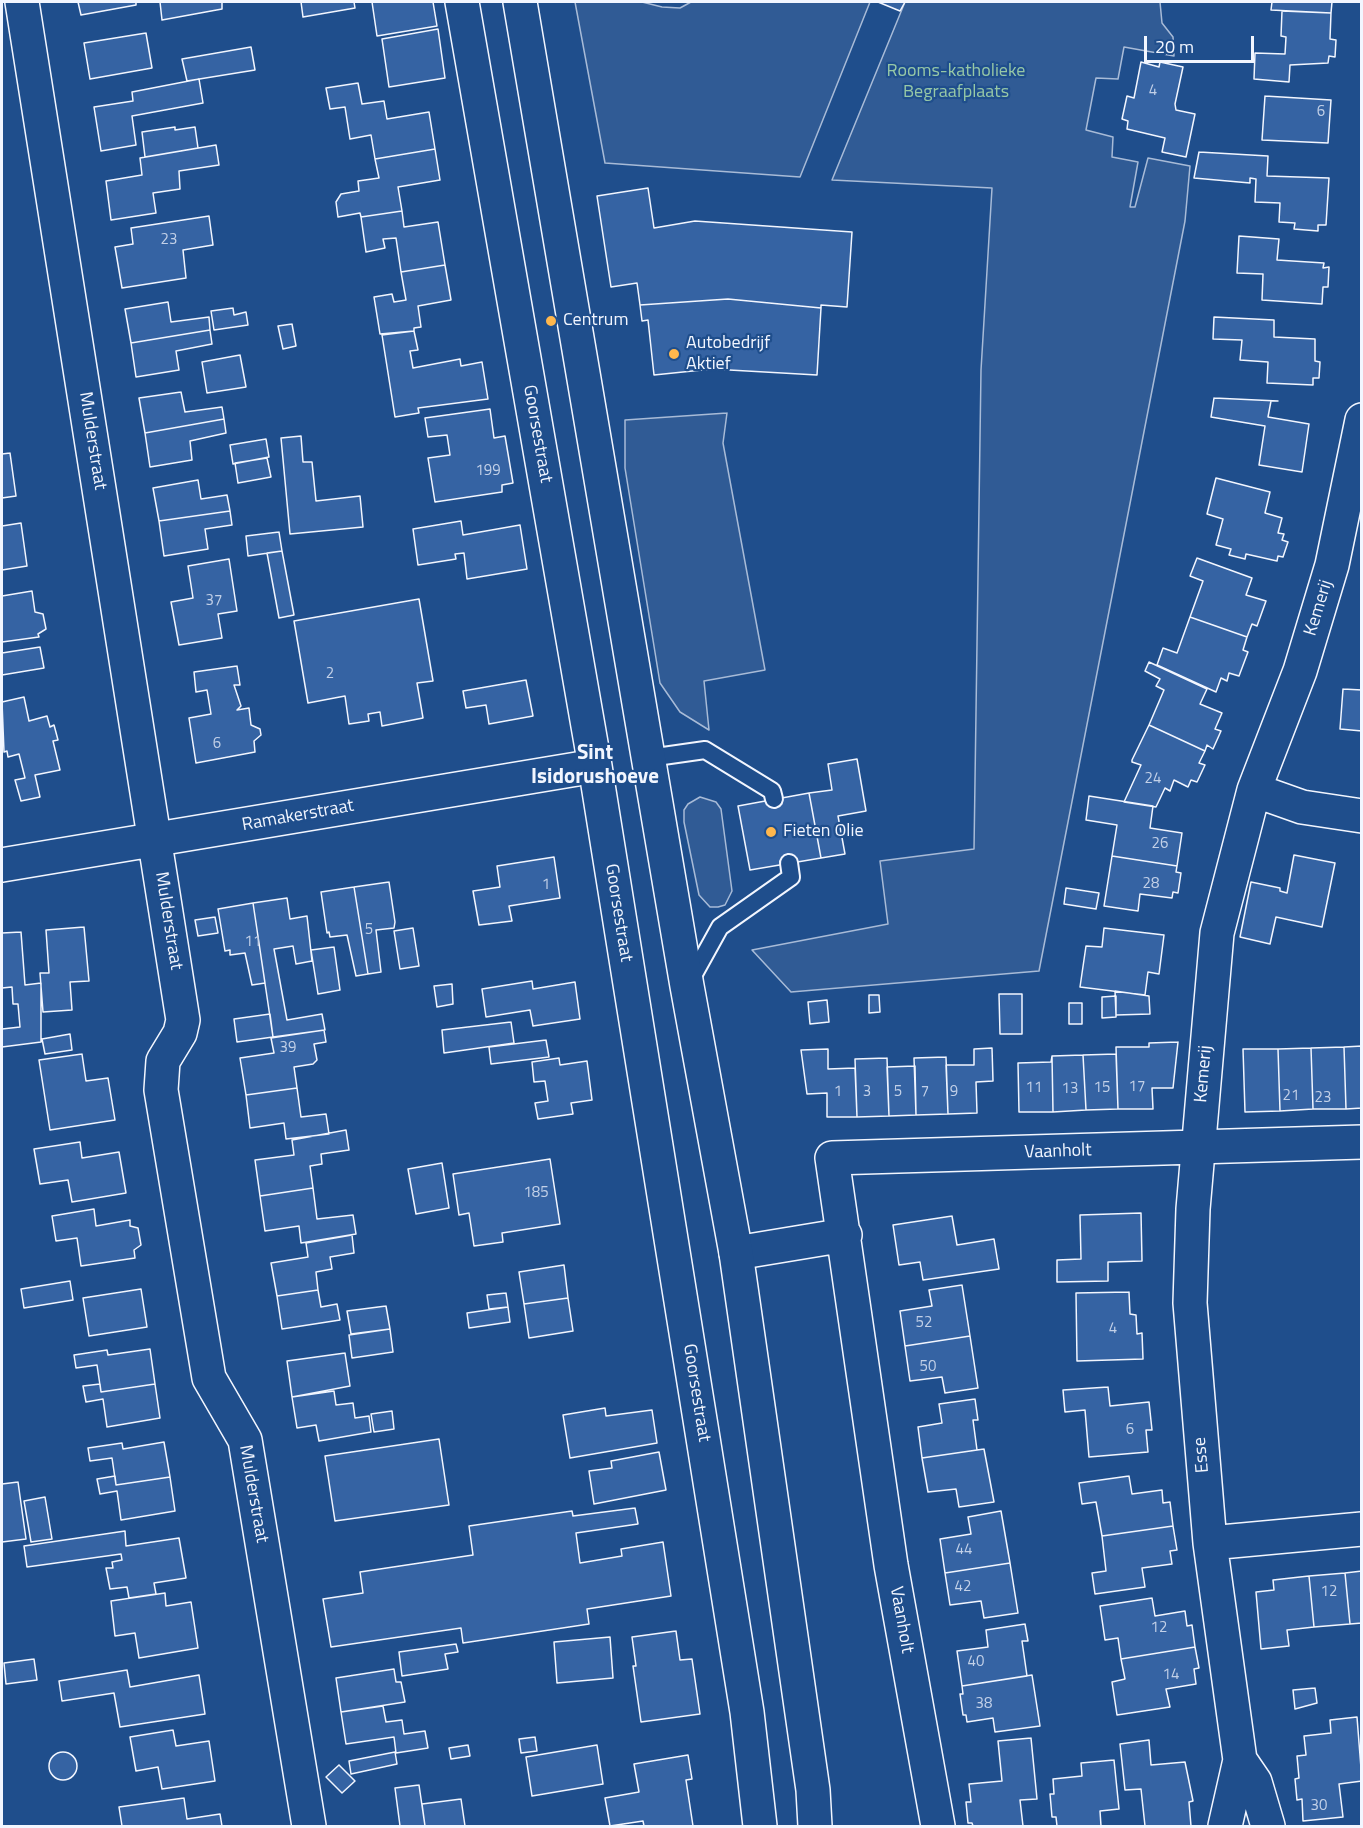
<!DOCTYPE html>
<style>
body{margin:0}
#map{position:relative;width:1363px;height:1828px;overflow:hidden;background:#1f4e8c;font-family:"Titillium Web",sans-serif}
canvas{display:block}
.frame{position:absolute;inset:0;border:3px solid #f2f6ff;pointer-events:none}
.scale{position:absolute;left:1144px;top:36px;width:110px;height:27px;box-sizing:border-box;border:3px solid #f2f6ff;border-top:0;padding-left:8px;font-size:18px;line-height:21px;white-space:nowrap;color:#f2f6ff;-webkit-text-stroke:4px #1f4e8c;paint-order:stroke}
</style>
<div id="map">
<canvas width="1363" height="1828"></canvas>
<div class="frame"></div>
<div class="scale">20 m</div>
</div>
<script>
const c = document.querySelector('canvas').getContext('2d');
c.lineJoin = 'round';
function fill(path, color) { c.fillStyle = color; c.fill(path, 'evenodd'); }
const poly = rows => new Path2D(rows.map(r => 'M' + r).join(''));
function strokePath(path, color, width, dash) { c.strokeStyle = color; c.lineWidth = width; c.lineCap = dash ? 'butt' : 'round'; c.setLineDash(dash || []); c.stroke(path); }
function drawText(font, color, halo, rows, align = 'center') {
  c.font = font + ' "Titillium Web",sans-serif'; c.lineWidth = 4.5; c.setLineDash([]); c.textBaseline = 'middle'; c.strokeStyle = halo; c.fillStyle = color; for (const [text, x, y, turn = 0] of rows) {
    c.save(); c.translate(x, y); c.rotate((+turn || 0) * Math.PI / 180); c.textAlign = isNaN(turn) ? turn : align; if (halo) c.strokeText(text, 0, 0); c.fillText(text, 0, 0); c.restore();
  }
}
const built = poly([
 [575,2,642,2,662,7,680,8,691,2,870,2,800,177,605,163,575,2],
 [905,2,1160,2,1162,23,1173,37,1174,56,1124,47,1118,79,1096,78,1086,130,1113,137,1112,157,1138,162,1130,207,1135,207,1148,158,1190,166,1185,221,1039,971,791,992,752,950,888,924,880,861,974,849,981,370,992,188,832,180,905,2],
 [727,413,723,443,765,670,704,681,709,730,680,712,660,683,625,468,625,420,727,413],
 [700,797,716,802,721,809,732,891,725,905,718,907,710,907,699,895,684,822,684,810,688,804,700,797]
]);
const building = poly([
 [78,2,136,2,136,5,81,15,78,2],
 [160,2,222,2,222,9,162,20,160,2],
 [301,2,354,2,355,8,303,17,301,2],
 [372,2,433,2,437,26,377,36,372,2],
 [878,2,905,2,900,11,878,2],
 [1272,2,1332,2,1331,13,1271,10,1272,2],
 [1282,11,1331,13,1330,39,1336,40,1335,57,1329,56,1328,63,1290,65,1289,82,1254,79,1255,53,1285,54,1286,37,1281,36,1282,11],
 [438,29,445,78,389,87,382,39,438,29],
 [146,33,152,68,90,79,84,43,146,33],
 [251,47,255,70,187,81,182,59,251,47],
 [1141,62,1159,67,1160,62,1183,67,1175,104,1176,110,1195,114,1186,157,1162,152,1165,138,1127,129,1128,121,1122,119,1127,96,1134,98,1141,62],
 [199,79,203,103,132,116,136,145,101,151,94,107,133,101,132,92,199,79],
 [358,83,362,104,384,101,387,119,429,112,435,149,375,159,371,135,350,139,345,107,330,109,326,88,358,83],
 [1265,96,1331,100,1328,143,1262,140,1265,96],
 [175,127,175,130,195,127,198,148,145,157,142,132,175,127],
 [216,145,219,165,179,171,180,189,153,193,156,213,111,220,106,181,142,175,140,158,216,145],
 [435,149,440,180,398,187,402,211,361,217,360,213,338,217,336,202,341,194,359,191,358,181,379,178,375,159,435,149],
 [1199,152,1268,156,1267,176,1329,178,1326,225,1318,225,1318,231,1294,229,1295,223,1279,222,1280,203,1255,202,1256,179,1250,178,1250,183,1194,178,1199,152],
 [648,188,654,228,695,221,852,232,847,307,821,305,821,308,728,299,640,305,637,283,611,287,597,196,648,188],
 [402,211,404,227,438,222,445,265,401,272,396,238,383,239,385,248,366,252,361,217,402,211],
 [209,216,213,245,183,250,186,278,122,288,115,247,133,244,131,228,209,216],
 [1239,236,1279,239,1277,260,1324,263,1323,268,1329,267,1328,287,1323,287,1322,304,1262,300,1263,274,1237,273,1239,236],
 [445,265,451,300,418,306,421,327,414,328,414,331,380,334,374,297,392,294,394,302,406,300,401,272,445,265],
 [728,299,821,308,817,375,712,369,654,375,648,320,642,321,640,305,728,299],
 [168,302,171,322,209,317,210,330,131,343,125,309,168,302],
 [233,308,234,315,246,312,248,325,214,330,211,311,233,308],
 [1214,317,1274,320,1274,337,1315,339,1315,361,1320,362,1319,378,1313,378,1313,385,1267,383,1268,362,1240,360,1242,340,1213,339,1214,317],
 [292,324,296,346,283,349,278,326,292,324],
 [210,330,212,344,176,351,179,370,136,377,131,343,210,330],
 [414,331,418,350,410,351,413,368,460,359,461,366,482,362,488,399,418,408,419,413,395,417,382,335,414,331],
 [240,355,246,387,207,393,202,362,240,355],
 [181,392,185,412,222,407,224,419,145,433,139,398,181,392],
 [1214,398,1278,401,1271,401,1268,417,1309,424,1302,472,1259,465,1265,426,1211,417,1214,398],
 [490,409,494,438,505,436,513,483,502,485,502,492,435,502,428,458,450,455,447,435,428,437,425,418,490,409],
 [224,419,226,433,190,441,192,460,150,467,145,433,224,419],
 [301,436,303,462,312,462,316,501,360,496,363,527,290,534,281,438,301,436],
 [266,439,269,457,233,464,230,445,266,439],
 [10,453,16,496,2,498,2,454,10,453],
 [267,458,271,477,238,483,235,463,267,458],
 [1216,478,1270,492,1265,513,1282,518,1278,533,1284,534,1282,540,1288,542,1283,557,1278,556,1277,561,1246,554,1245,559,1229,555,1231,549,1216,545,1223,519,1207,514,1216,478],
 [198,480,201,499,227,495,230,511,159,521,153,488,198,480],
 [230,511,232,525,205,529,208,549,164,556,159,521,230,511],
 [461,521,463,535,520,525,527,569,467,579,464,553,455,554,456,559,418,565,413,529,461,521],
 [21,523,27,566,2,570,2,526,21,523],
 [279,532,282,551,248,556,246,536,279,532],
 [282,551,294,615,279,618,267,553,282,551],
 [1197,558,1252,578,1246,595,1266,601,1257,626,1252,624,1247,637,1190,617,1203,581,1190,576,1197,558],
 [229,559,237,611,218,614,222,638,179,645,171,602,193,598,188,566,229,559],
 [32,591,35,612,43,614,46,629,38,634,39,637,2,642,2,596,32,591],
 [419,599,433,681,417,683,423,718,382,726,380,712,368,714,369,721,349,724,345,696,308,703,294,621,419,599],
 [1190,617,1247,637,1243,650,1248,652,1239,676,1229,673,1227,681,1221,678,1216,692,1157,665,1163,648,1177,653,1190,617],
 [40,647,44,668,2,675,2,653,40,647],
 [1149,662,1207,689,1200,704,1222,713,1215,729,1221,731,1213,749,1207,745,1205,751,1149,725,1164,690,1156,686,1160,679,1145,671,1149,662],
 [237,666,240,685,234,685,241,706,237,710,249,708,251,725,260,729,261,735,254,741,255,752,196,763,189,718,211,714,207,690,196,692,194,672,237,666],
 [526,680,533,716,489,724,486,705,466,708,463,691,526,680],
 [1343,689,1362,690,1362,731,1340,729,1343,689],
 [24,697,29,721,47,716,50,727,54,725,58,740,53,741,60,770,35,775,40,797,21,801,15,780,25,778,19,754,8,757,7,751,4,752,2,702,24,697],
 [1149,725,1205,751,1199,763,1205,765,1197,782,1191,780,1188,787,1174,780,1170,791,1165,788,1156,807,1124,802,1141,765,1132,762,1132,760,1149,725],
 [857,759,866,811,838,816,845,854,821,858,809,793,832,790,828,764,857,759],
 [809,793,821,858,750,870,738,806,809,793],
 [1089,796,1153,806,1150,828,1182,833,1177,866,1112,856,1117,825,1086,820,1089,796],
 [1294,855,1335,863,1322,927,1276,917,1270,944,1240,937,1251,882,1280,888,1280,891,1287,893,1294,855],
 [1112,856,1177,866,1176,872,1181,873,1178,893,1173,892,1172,898,1140,894,1138,911,1104,906,1112,856],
 [554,857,560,898,509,906,512,921,479,925,473,891,500,887,497,866,554,857],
 [389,882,395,922,394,928,376,930,381,972,368,974,354,887,389,882],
 [354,887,368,974,356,976,347,935,330,937,329,932,327,933,321,892,354,887],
 [1066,888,1099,893,1096,909,1064,904,1066,888],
 [287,898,290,919,307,916,312,961,296,964,293,946,274,949,287,1020,322,1014,325,1030,273,1037,253,903,287,898],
 [253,903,265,983,252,985,245,953,230,955,230,950,225,951,218,909,253,903],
 [215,917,218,933,198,936,195,920,215,917],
 [84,927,89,981,70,982,72,1010,43,1012,40,973,49,973,46,930,84,927],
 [413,928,419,966,400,969,394,931,413,928],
 [1104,928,1164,935,1159,974,1148,972,1145,995,1080,987,1086,946,1102,947,1104,928],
 [21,932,25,985,41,983,41,1042,2,1047,2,1029,20,1027,18,1004,13,1004,12,987,2,988,2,933,21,932],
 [334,947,340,990,318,994,311,950,334,947],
 [532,981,533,989,575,982,580,1019,533,1026,530,1010,486,1017,482,989,532,981],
 [452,984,453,1004,437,1007,434,986,452,984],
 [1115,991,1149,996,1150,1014,1116,1015,1115,991],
 [999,994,1022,994,1022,1034,1000,1034,999,994],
 [869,995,879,995,880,1012,869,1013,869,995],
 [1116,996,1116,1017,1102,1018,1102,997,1116,996],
 [827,1000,829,1022,810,1024,808,1002,827,1000],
 [1069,1003,1082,1003,1082,1024,1069,1024,1069,1003],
 [270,1014,273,1037,237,1042,234,1019,270,1014],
 [511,1022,514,1043,444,1053,442,1030,511,1022],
 [324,1030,326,1042,314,1044,317,1060,313,1064,294,1067,297,1088,246,1095,240,1058,274,1053,271,1038,324,1030],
 [70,1034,72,1050,45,1054,42,1039,70,1034],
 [546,1040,549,1057,491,1064,489,1047,546,1040],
 [1178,1042,1173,1088,1152,1088,1153,1109,1118,1109,1116,1047,1149,1047,1149,1043,1178,1042],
 [1362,1046,1362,1108,1346,1109,1344,1047,1362,1046],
 [1344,1047,1346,1109,1313,1109,1311,1048,1344,1047],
 [992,1048,993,1081,976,1082,977,1113,948,1114,946,1065,974,1065,974,1049,992,1048],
 [1311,1048,1313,1109,1280,1111,1278,1049,1311,1048],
 [828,1049,828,1069,855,1068,857,1117,827,1117,827,1093,807,1094,801,1050,828,1049],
 [1243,1049,1278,1049,1280,1111,1245,1112,1243,1049],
 [82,1054,86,1081,108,1078,115,1120,50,1130,39,1060,82,1054],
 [1116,1054,1118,1109,1086,1110,1083,1055,1116,1054],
 [1083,1055,1086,1110,1053,1112,1052,1056,1083,1055],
 [1052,1056,1053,1112,1019,1112,1018,1063,1051,1062,1052,1056],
 [946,1057,948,1114,916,1115,914,1058,946,1057],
 [559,1058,560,1065,587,1061,592,1100,571,1103,573,1114,538,1119,535,1103,548,1101,545,1081,534,1082,532,1062,559,1058],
 [887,1058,889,1116,857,1117,855,1059,887,1058],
 [915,1066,916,1115,889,1116,887,1067,915,1066],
 [297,1088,301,1117,326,1114,329,1134,286,1139,284,1123,250,1128,246,1095,297,1088],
 [346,1130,349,1150,321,1154,322,1164,310,1166,313,1188,260,1196,255,1160,294,1155,292,1140,346,1130],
 [80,1142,82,1158,119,1152,126,1193,72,1202,68,1180,40,1184,34,1149,80,1142],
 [550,1159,560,1224,502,1233,503,1242,474,1246,469,1213,459,1215,453,1174,550,1159],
 [442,1163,449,1208,416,1214,408,1169,442,1163],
 [313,1188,317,1219,353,1215,356,1234,301,1243,299,1226,265,1231,260,1196,313,1188],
 [94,1209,96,1226,130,1220,130,1226,138,1228,141,1245,134,1250,135,1258,81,1266,77,1238,56,1241,52,1216,94,1209],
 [1141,1213,1142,1261,1108,1262,1108,1281,1057,1282,1057,1260,1081,1259,1080,1215,1141,1213],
 [952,1216,957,1245,994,1239,999,1269,923,1280,920,1262,899,1265,893,1225,952,1216],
 [352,1235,354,1253,330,1257,332,1269,316,1272,318,1290,277,1296,271,1263,308,1257,306,1243,352,1235],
 [564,1265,568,1298,524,1304,519,1272,564,1265],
 [70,1281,73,1300,24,1308,21,1289,70,1281],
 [962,1285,970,1336,905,1346,900,1311,932,1306,929,1290,962,1285],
 [141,1289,147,1327,89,1336,83,1298,141,1289],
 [318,1290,321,1307,337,1304,340,1320,282,1329,277,1296,318,1290],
 [1129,1292,1130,1314,1136,1315,1137,1334,1142,1333,1143,1359,1077,1361,1076,1293,1129,1292],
 [506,1293,508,1307,489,1309,487,1295,506,1293],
 [568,1298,573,1331,529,1338,524,1304,568,1298],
 [386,1306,390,1329,351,1334,347,1311,386,1306],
 [508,1307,510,1322,469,1328,467,1313,508,1307],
 [390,1329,393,1352,352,1358,349,1335,390,1329],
 [970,1336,978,1388,945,1393,942,1377,910,1381,905,1346,970,1336],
 [150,1349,155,1384,101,1392,97,1365,76,1368,74,1355,107,1350,108,1355,150,1349],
 [345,1353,350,1386,292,1397,287,1361,345,1353],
 [100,1384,101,1392,155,1384,160,1418,107,1427,103,1399,86,1402,83,1386,100,1384],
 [1108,1387,1110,1406,1149,1402,1152,1430,1146,1430,1148,1452,1089,1457,1085,1410,1065,1412,1063,1390,1108,1387],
 [334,1391,336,1405,353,1403,355,1418,369,1416,371,1432,319,1441,316,1425,297,1428,292,1397,334,1391],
 [975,1399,978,1420,973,1420,977,1450,922,1458,918,1427,942,1423,939,1404,975,1399],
 [605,1408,606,1416,652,1410,657,1443,570,1458,563,1415,605,1408],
 [392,1411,394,1429,374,1432,371,1414,392,1411],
 [439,1439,449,1505,335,1521,325,1456,439,1439],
 [164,1442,170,1477,116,1485,112,1458,90,1461,88,1448,122,1443,123,1449,164,1442],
 [984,1449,994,1502,959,1507,956,1489,928,1492,922,1458,984,1449],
 [659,1452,666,1490,594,1504,589,1471,612,1468,611,1461,659,1452],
 [115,1476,116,1485,170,1477,175,1511,121,1520,117,1491,100,1494,97,1479,115,1476],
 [1129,1476,1132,1494,1162,1490,1163,1503,1170,1502,1173,1526,1102,1536,1096,1502,1082,1504,1079,1483,1129,1476],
 [18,1482,26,1539,2,1542,2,1484,18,1482],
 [45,1497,52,1539,31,1542,24,1501,45,1497],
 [635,1508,638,1524,576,1533,580,1563,622,1556,621,1549,663,1542,671,1596,587,1609,589,1624,463,1643,461,1628,331,1647,323,1599,363,1593,360,1572,473,1555,469,1526,572,1511,573,1516,635,1508],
 [1001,1511,1010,1563,945,1573,940,1539,971,1534,968,1517,1001,1511],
 [1173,1526,1177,1550,1170,1551,1172,1564,1142,1568,1145,1587,1095,1594,1092,1573,1106,1571,1102,1536,1173,1526],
 [125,1531,126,1546,179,1538,186,1578,154,1583,156,1594,129,1598,127,1587,110,1589,106,1568,113,1568,112,1562,122,1560,121,1554,27,1567,24,1546,125,1531],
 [1010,1563,1018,1613,984,1618,981,1601,950,1605,945,1573,1010,1563],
 [1362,1571,1362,1623,1350,1624,1345,1573,1362,1571],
 [1345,1573,1350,1624,1314,1627,1309,1576,1345,1573],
 [1309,1576,1314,1627,1287,1630,1289,1646,1261,1649,1256,1592,1274,1590,1273,1580,1309,1576],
 [165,1593,166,1606,191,1602,198,1648,139,1658,135,1633,115,1636,111,1601,165,1593],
 [1152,1598,1155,1616,1185,1611,1187,1626,1192,1625,1195,1647,1121,1659,1118,1638,1105,1640,1100,1606,1152,1598],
 [1025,1624,1028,1641,1022,1641,1027,1676,962,1686,957,1651,988,1647,986,1630,1025,1624],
 [676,1631,680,1660,692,1659,700,1714,641,1722,633,1666,636,1666,632,1637,676,1631],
 [610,1637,613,1678,557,1683,554,1642,610,1637],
 [456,1644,458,1652,445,1654,448,1669,402,1676,399,1652,456,1644],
 [1195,1647,1199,1668,1194,1669,1196,1684,1166,1689,1170,1707,1117,1715,1112,1682,1125,1679,1121,1659,1195,1647],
 [34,1659,37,1680,6,1684,4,1663,34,1659],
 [394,1669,396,1682,401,1682,405,1702,341,1712,336,1678,394,1669],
 [127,1670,130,1687,199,1675,205,1714,120,1727,114,1693,62,1701,59,1681,127,1670],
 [1032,1675,1040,1726,995,1732,993,1718,967,1722,966,1715,963,1715,960,1694,963,1694,962,1686,1032,1675],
 [1315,1688,1317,1703,1295,1709,1293,1690,1315,1688],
 [383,1706,386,1722,402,1720,404,1734,425,1731,428,1748,396,1753,394,1737,346,1744,341,1712,383,1706],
 [1357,1717,1362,1781,1339,1784,1343,1817,1303,1821,1302,1799,1297,1800,1295,1779,1299,1778,1297,1756,1306,1755,1304,1736,1331,1733,1330,1720,1357,1717],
 [173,1730,176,1746,209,1741,215,1781,162,1789,158,1767,136,1771,130,1737,173,1730],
 [535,1737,537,1751,521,1753,519,1739,535,1737],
 [1031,1738,1037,1799,1020,1800,1023,1826,973,1826,972,1823,968,1823,966,1802,971,1802,969,1784,1002,1781,998,1741,1031,1738],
 [1149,1740,1151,1765,1185,1762,1193,1801,1189,1802,1191,1826,1145,1826,1141,1789,1125,1790,1120,1744,1149,1740],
 [468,1745,470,1756,451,1759,449,1748,468,1745],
 [597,1745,603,1784,532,1796,526,1757,597,1745],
 [395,1752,397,1764,351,1774,349,1761,395,1752],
 '49 1766a14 14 0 1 1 28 0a14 14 0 1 1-28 0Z',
 [688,1755,692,1779,686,1780,693,1826,644,1826,643,1821,610,1826,605,1798,639,1792,634,1764,688,1755],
 [1114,1760,1119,1809,1100,1811,1101,1826,1057,1826,1056,1817,1052,1817,1050,1794,1054,1794,1053,1779,1082,1776,1081,1763,1114,1760],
 [339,1765,355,1781,342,1793,326,1777,339,1765],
 [419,1785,425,1826,400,1826,395,1788,419,1785],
 [184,1798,187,1819,220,1814,222,1826,122,1826,119,1807,184,1798],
 [461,1799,465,1826,425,1826,422,1804,461,1799]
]);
const service = poly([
 [649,758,705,750,772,791,774,799],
 [689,983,720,927,791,877,789,863]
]);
const minor = poly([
 [22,2,183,1020,180,1033,163,1061,161,1090,209,1378,245,1440,309,1826],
 [462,2,595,766,747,1712,760,1826],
 [1362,420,1332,565,1300,671,1254,790,1302,807,1362,816],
 [2,865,595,766],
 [736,1253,845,1235],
 [1210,1543,1362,1529],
 [1240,1760,1255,1782,1268,1826],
 [938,1826,891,1565,832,1158,1362,1142],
 [1225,1826,1240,1760,1210,1543,1190,1303,1193,1209,1217,933,1254,790]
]);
const primary = poly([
 [520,2,687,986,736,1253,813,1790,815,1826]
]);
const markers = [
 [551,321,6,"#ffb74d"],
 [674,354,6,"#ffb74d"],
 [771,832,6,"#ffb74d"]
];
const numberNames = [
 ["4",1153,91],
 ["6",1321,112],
 ["23",169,240],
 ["199",488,471],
 ["37",214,601],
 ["2",330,674],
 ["6",217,744],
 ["24",1153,779],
 ["26",1160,844],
 ["28",1151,884],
 ["1",546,885],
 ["5",369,930],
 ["11",253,942],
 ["39",288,1048],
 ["17",1137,1087],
 ["11",1034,1088],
 ["15",1102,1088],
 ["13",1070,1089],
 ["1",838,1092],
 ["3",867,1092],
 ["5",898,1092],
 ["7",925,1092],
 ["9",954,1092],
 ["21",1291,1096],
 ["23",1323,1098],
 ["185",536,1193],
 ["52",924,1323],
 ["4",1113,1329],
 ["50",928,1367],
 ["6",1130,1430],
 ["44",964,1550],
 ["42",963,1587],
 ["12",1329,1592],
 ["12",1159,1628],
 ["40",976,1662],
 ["14",1171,1675],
 ["38",984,1704],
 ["30",1319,1806]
];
const parkNames = [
 ["Rooms-katholieke",956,72],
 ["Begraafplaats",956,93]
];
const poiNames = [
 ["Centrum",563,321],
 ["Autobedrijf",686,344],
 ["Aktief",686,365],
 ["Fieten Olie",783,832]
];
const streetNames = [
 ["Goorsestraat",537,434,80],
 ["Mulderstraat",92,441,81],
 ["Kemerij",1319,608,-73],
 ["Ramakerstraat",298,816,-10],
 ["Goorsestraat",618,913,81],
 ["Mulderstraat",168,921,81],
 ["Kemerij",1204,1074,-85],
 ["Vaanholt",1058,1152,-2],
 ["Goorsestraat",696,1393,81],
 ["Esse",1202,1455,-95],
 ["Mulderstraat",253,1494,80],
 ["Vaanholt",901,1620,80]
];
const quarterNames = [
 ["Sint",595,754],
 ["Isidorushoeve",595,778]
];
fill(built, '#305b95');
strokePath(built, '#a8bbd7', 1.5);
fill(building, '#3563a3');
strokePath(building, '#f2f6ff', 1.5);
strokePath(service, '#f2f6ff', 20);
strokePath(minor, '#f2f6ff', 36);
strokePath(primary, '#f2f6ff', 36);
strokePath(service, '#1f4e8c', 16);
strokePath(minor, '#1f4e8c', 33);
strokePath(primary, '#1f4e8c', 33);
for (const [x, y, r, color] of markers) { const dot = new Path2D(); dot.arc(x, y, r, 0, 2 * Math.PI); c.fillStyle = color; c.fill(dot); strokePath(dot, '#1f4e8c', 2); }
drawText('15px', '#c3d1e8', null, numberNames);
drawText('18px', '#97c8a6', '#1f4e8c', parkNames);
drawText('18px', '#f2f6ff', '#1f4e8c', poiNames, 'left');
drawText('18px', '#f2f6ff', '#1f4e8c', streetNames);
drawText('bold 21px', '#f2f6ff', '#1f4e8c', quarterNames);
</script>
